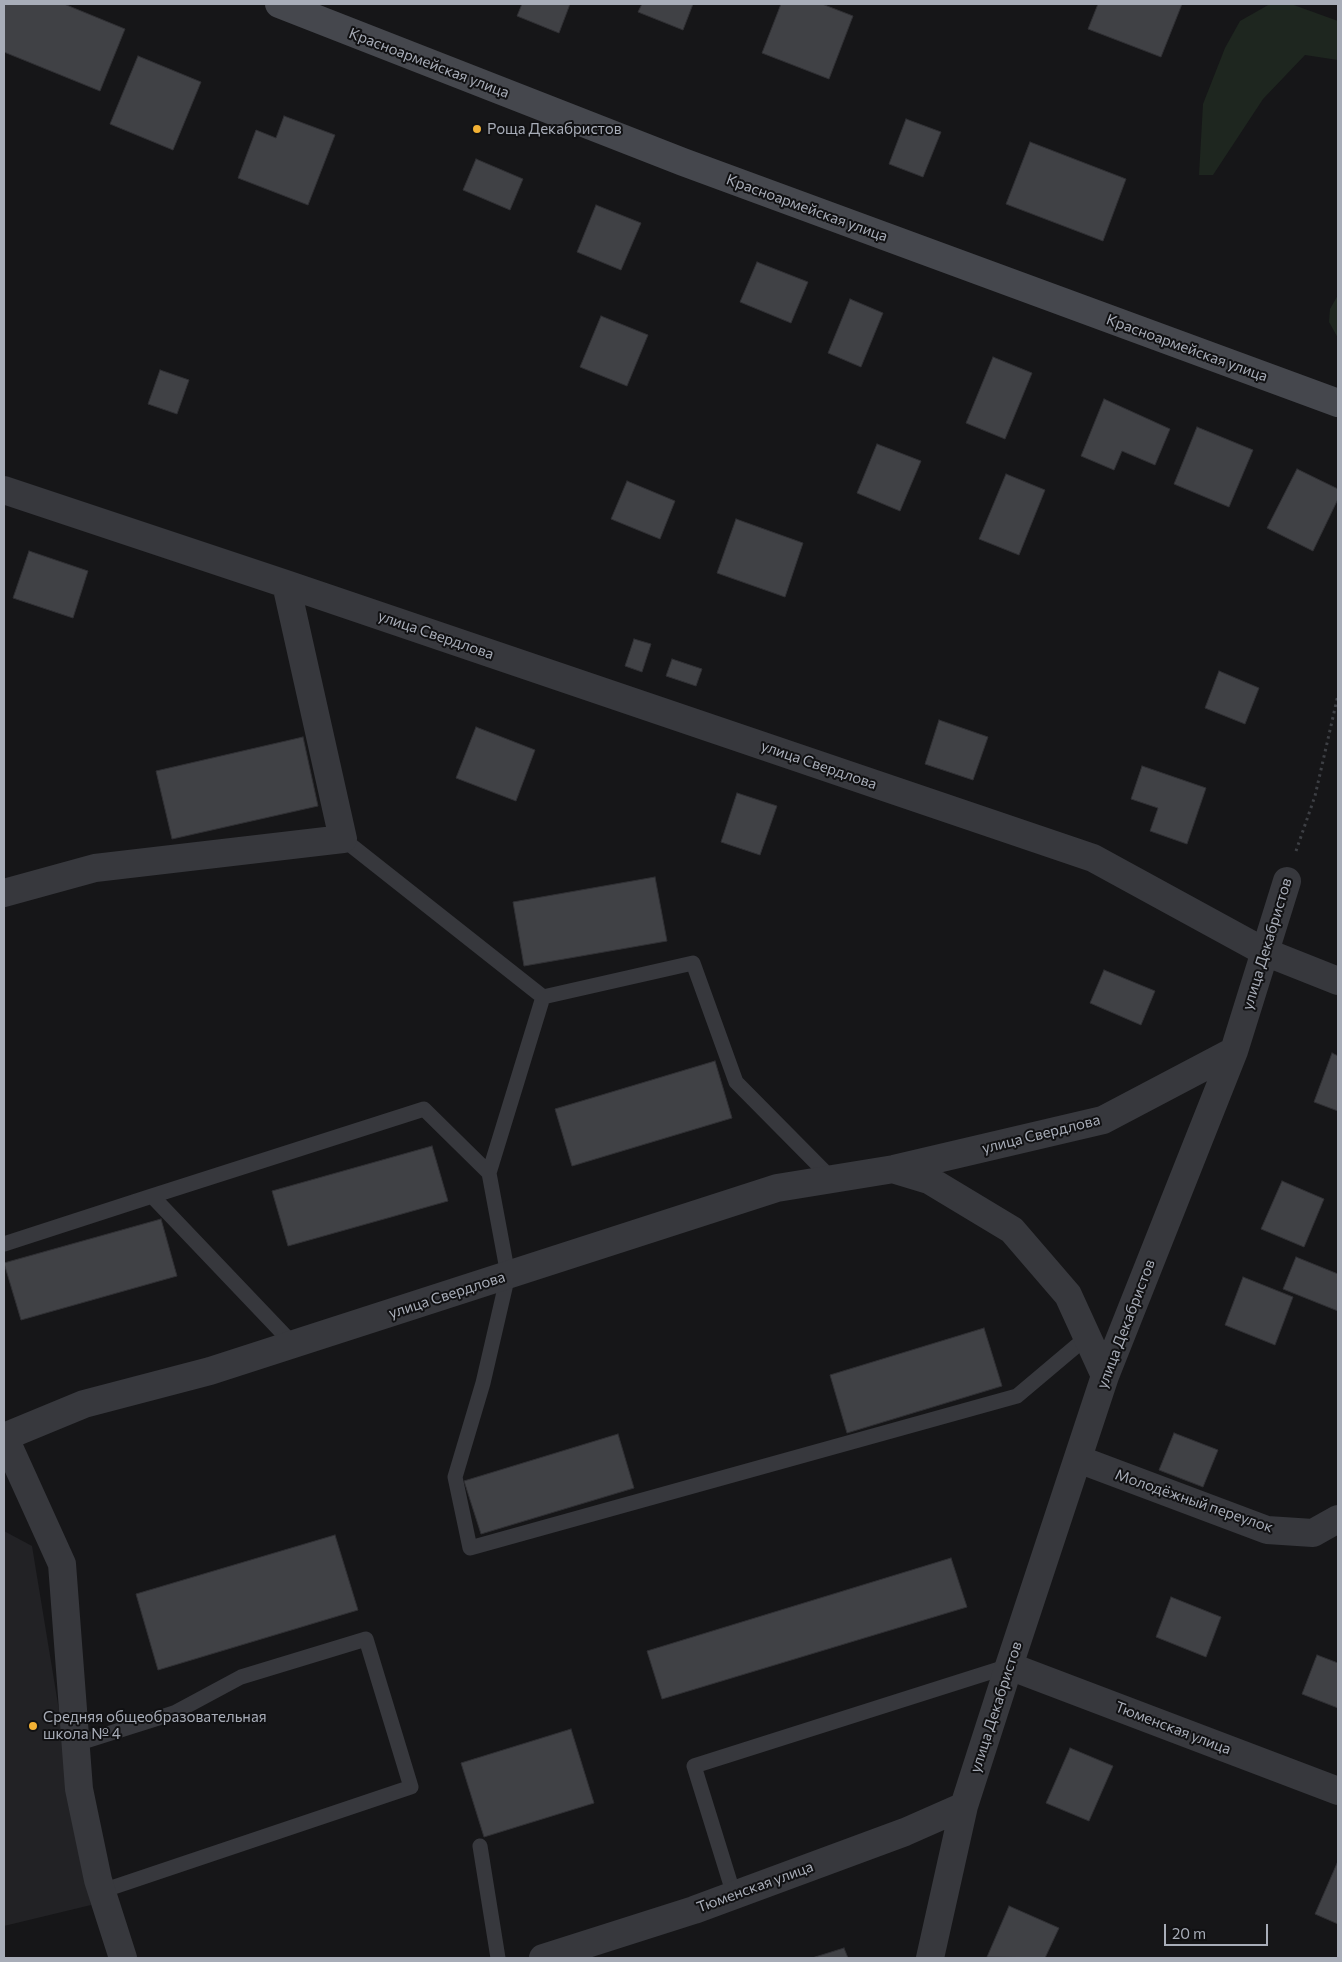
<!DOCTYPE html>
<meta charset="utf-8">
<style>
body{margin:0}
#map{position:relative;width:1342px;height:1962px;overflow:hidden;background:#161618;font-family:Commissioner,sans-serif}
canvas{display:block}
.frame{position:absolute;inset:0;border:5px solid #a8adb8;pointer-events:none}
.scale{position:absolute;left:1164px;top:1924px;width:104px;height:22px;box-sizing:border-box;border:2px solid #a8adb8;border-top:0;padding-left:6px;font-size:15px;line-height:18px;white-space:nowrap;color:#a8adb8;-webkit-text-stroke:4px #111113;paint-order:stroke}
</style>
<div id="map">
<canvas width="1342" height="1962"></canvas>
<div class="frame"></div>
<div class="scale">20 m</div>
</div>
<script>
const c = document.querySelector('canvas').getContext('2d');
c.lineJoin = 'round';
function fill(path, color) { c.fillStyle = color; c.fill(path, 'evenodd'); }
const poly = rows => new Path2D(rows.map(r => 'M' + r).join(''));
function strokePath(path, color, width, dash) { c.strokeStyle = color; c.lineWidth = width; c.lineCap = dash ? 'butt' : 'round'; c.setLineDash(dash || []); c.stroke(path); }
function drawText(font, color, halo, rows, align = 'center') {
  c.font = font + ' Commissioner,sans-serif'; c.lineWidth = 4; c.setLineDash([]); c.textBaseline = 'middle'; c.strokeStyle = halo; c.fillStyle = color; for (const [text, x, y, turn = 0] of rows) {
    c.save(); c.translate(x, y); c.rotate((+turn || 0) * Math.PI / 180); c.textAlign = isNaN(turn) ? turn : align; if (halo) c.strokeText(text, 0, 0); c.fillText(text, 0, 0); c.restore();
  }
}
const built = poly([
 [4,1531,32,1546,91,1905,4,1926]
]);
const green = poly([
 [1270,4,1291,4,1338,21,1338,60,1305,55,1263,99,1213,175,1199,175,1203,104,1225,48,1240,21],
 [1338,295,1338,338,1329,322,1330,309]
]);
const building = poly([
 [4,4,64,4,125,29,100,91,4,52,4,4],
 [522,4,570,4,559,33,517,16,522,4],
 [642,4,693,4,683,30,638,12,642,4],
 [781,4,822,4,853,16,829,79,762,53,781,4],
 [1098,4,1182,4,1161,57,1088,29,1098,4],
 [138,56,201,82,173,150,110,124,138,56],
 [284,116,335,135,308,205,238,178,256,130,276,138,284,116],
 [906,119,941,132,923,177,889,164,906,119],
 [1030,142,1126,179,1103,241,1006,204,1030,142],
 [476,159,523,179,510,210,463,190,476,159],
 [596,205,641,223,621,270,577,252,596,205],
 [757,262,808,282,791,323,740,302,757,262],
 [850,299,883,313,861,367,828,353,850,299],
 [601,316,648,335,627,386,580,367,601,316],
 [993,357,1032,373,1005,439,966,423,993,357],
 [160,370,189,380,177,414,148,404,160,370],
 [1104,399,1170,429,1155,465,1122,451,1114,470,1081,456,1104,399],
 [1197,427,1253,450,1229,507,1174,484,1197,427],
 [877,444,921,461,900,511,857,493,877,444],
 [1297,469,1338,489,1338,499,1313,551,1267,528,1297,469],
 [1006,474,1045,490,1019,555,979,539,1006,474],
 [627,481,675,501,660,539,611,519,627,481],
 [736,519,803,543,785,597,717,573,736,519],
 [29,551,88,571,73,618,13,598,29,551],
 [634,639,651,644,642,672,625,666,634,639],
 [672,659,702,669,696,686,666,676,672,659],
 [1219,671,1259,688,1245,724,1205,708,1219,671],
 [939,720,988,737,973,780,925,764,939,720],
 [476,727,535,750,516,801,456,778,476,727],
 [303,737,318,806,172,839,156,771,303,737],
 [1142,766,1206,788,1187,844,1150,831,1158,808,1131,799,1142,766],
 [737,793,777,806,760,855,721,842,737,793],
 [655,877,667,941,524,966,513,902,655,877],
 [1104,970,1155,991,1141,1025,1090,1003,1104,970],
 [1332,1053,1338,1056,1338,1111,1314,1102,1332,1053],
 [715,1061,732,1118,572,1166,555,1109,715,1061],
 [432,1146,448,1201,288,1246,272,1191,432,1146],
 [1282,1181,1324,1199,1304,1247,1261,1229,1282,1181],
 [161,1219,177,1276,21,1320,4,1263,161,1219],
 [1296,1257,1338,1274,1338,1311,1283,1289,1296,1257],
 [1243,1277,1293,1297,1275,1345,1225,1325,1243,1277],
 [984,1328,1002,1386,847,1433,830,1375,984,1328],
 [1174,1433,1218,1450,1203,1487,1159,1470,1174,1433],
 [618,1434,634,1488,481,1534,464,1481,618,1434],
 [335,1535,358,1610,158,1670,136,1594,335,1535],
 [951,1558,967,1607,662,1699,647,1651,951,1558],
 [1171,1597,1221,1617,1206,1657,1156,1637,1171,1597],
 [1317,1655,1338,1663,1338,1708,1302,1694,1317,1655],
 [571,1729,594,1803,484,1837,461,1763,571,1729],
 [1070,1748,1113,1766,1089,1821,1046,1803,1070,1748],
 [1338,1861,1338,1924,1315,1914,1338,1861],
 [1009,1906,1059,1928,1045,1958,987,1957,1009,1906],
 [844,1948,848,1958,812,1958,844,1948]
]);
const path = poly([
 [1296,851,1315,796,1338,695]
]);
const service = poly([
 [343,839,543,997],
 [832,1179,736,1082,693,963,543,997,489,1173,508,1275,483,1383,455,1477,470,1548,1017,1396,1087,1337],
 [152,1196,424,1109,489,1173],
 [4,1244,152,1196,293,1344],
 [76,1744,174,1713,241,1677,366,1639,411,1787,102,1891],
 [480,1846,498,1958],
 [734,1895,694,1766,1009,1666]
]);
const minor = poly([
 [4,490,286,584,1093,858,1265,952,1338,981],
 [4,893,95,868,343,839,286,584],
 [896,1170,929,1180,1012,1230,1068,1295,1105,1376],
 [4,1436,62,1564,79,1789,98,1880,123,1958],
 [4,1437,84,1404,210,1371,777,1188,894,1169,1103,1120,1234,1051],
 [1078,1459,1267,1530,1313,1533,1338,1519],
 [1009,1666,1338,1791],
 [543,1958,694,1910,905,1832,964,1806],
 [930,1958,964,1806,1009,1666,1105,1376,1234,1051,1287,881]
]);
const secondary = poly([
 [279,4,683,162,1338,403]
]);
const markers = [
 [477,129,5,"#f2b134"],
 [33,1726,5,"#f2b134"]
];
const streetNames = [
 ["Красноармейская улица",429,63,21],
 ["Красноармейская улица",807,208,20],
 ["Красноармейская улица",1187,348,20],
 ["улица Свердлова",436,635,19],
 ["улица Свердлова",819,765,19],
 ["улица Декабристов",1267,944,-73],
 ["улица Свердлова",1041,1134,-14],
 ["улица Свердлова",447,1295,-18],
 ["улица Декабристов",1126,1324,-69],
 ["Молодёжный переулок",1194,1501,19],
 ["улица Декабристов",996,1707,-72],
 ["Тюменская улица",1173,1728,21],
 ["Тюменская улица",755,1887,-20]
];
const poiNames = [
 ["Роща Декабристов",487,129],
 ["Средняя общеобразовательная",43,1717],
 ["школа № 4",43,1734]
];
fill(built, '#222225');
fill(green, '#1e261f');
fill(building, '#404145');
strokePath(building, '#303034', 1);
strokePath(path, '#3d3f44', 3, [2.5, 4]);
strokePath(service, '#37383d', 15);
strokePath(minor, '#37383d', 28);
strokePath(secondary, '#45474d', 28);
for (const [x, y, r, color] of markers) { const dot = new Path2D(); dot.arc(x, y, r, 0, 2 * Math.PI); c.fillStyle = color; c.fill(dot); strokePath(dot, '#111113', 2); }
drawText('15px', '#a8adb8', '#111113', streetNames);
drawText('15px', '#a8adb8', '#111113', poiNames, 'left');
</script>
